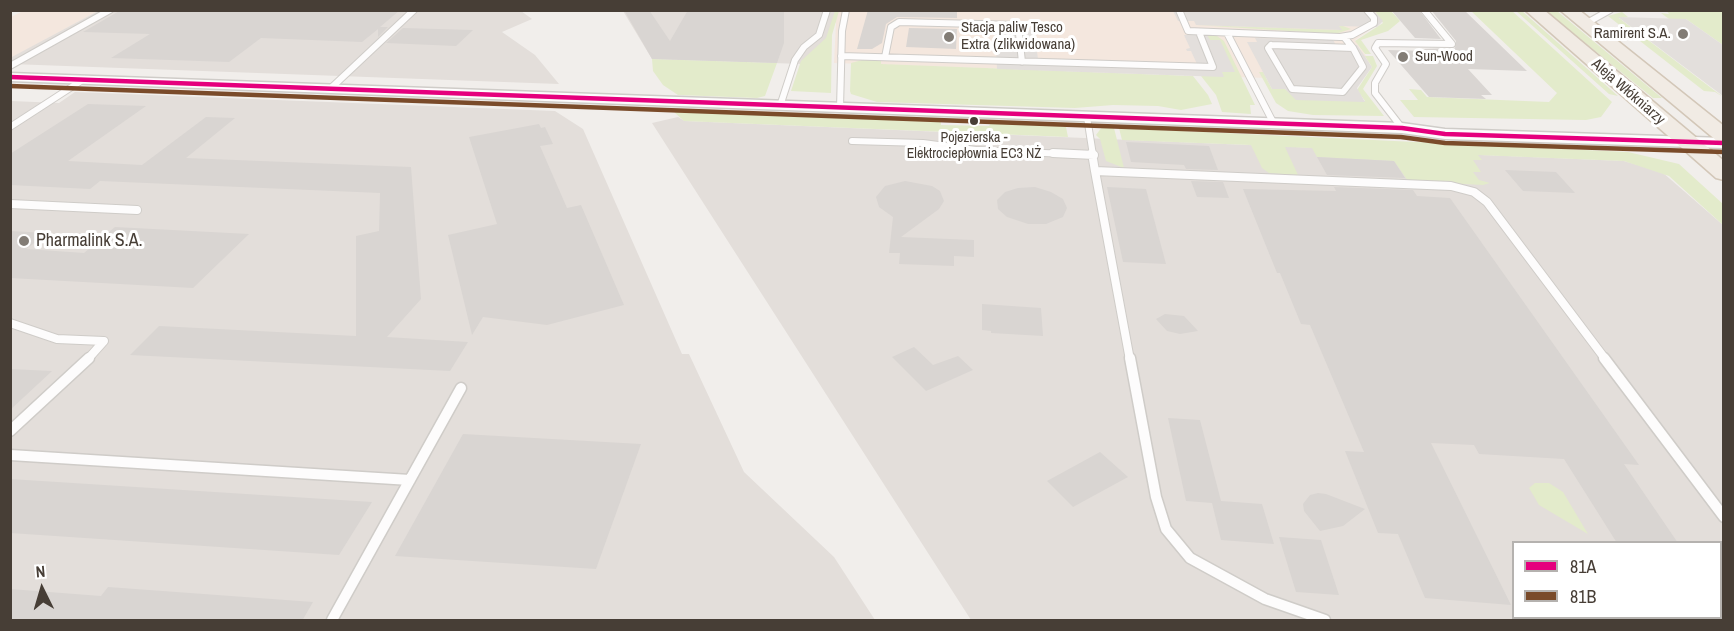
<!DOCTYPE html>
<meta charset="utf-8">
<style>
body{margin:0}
#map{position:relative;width:1734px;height:631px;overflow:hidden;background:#f1eeeb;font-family:"Archivo Narrow",sans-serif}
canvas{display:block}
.frame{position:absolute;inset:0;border:12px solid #473e36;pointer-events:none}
.legend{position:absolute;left:1512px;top:541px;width:210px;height:78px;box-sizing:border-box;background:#fff;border:2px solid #b5b2af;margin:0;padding:8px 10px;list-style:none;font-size:18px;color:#473e36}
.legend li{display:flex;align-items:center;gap:12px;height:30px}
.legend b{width:30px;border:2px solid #b5b2af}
.north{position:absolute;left:12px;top:559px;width:60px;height:60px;-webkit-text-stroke:4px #fff;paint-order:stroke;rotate:355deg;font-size:16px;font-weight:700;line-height:24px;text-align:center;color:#473e36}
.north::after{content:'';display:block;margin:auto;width:21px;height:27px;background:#473e36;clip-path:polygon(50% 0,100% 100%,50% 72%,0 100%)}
</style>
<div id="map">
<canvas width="1734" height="631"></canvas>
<div class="frame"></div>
<ul class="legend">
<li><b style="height:8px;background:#e5007d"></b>81A</li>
<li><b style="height:8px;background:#7a4b2a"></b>81B</li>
</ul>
<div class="north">N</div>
</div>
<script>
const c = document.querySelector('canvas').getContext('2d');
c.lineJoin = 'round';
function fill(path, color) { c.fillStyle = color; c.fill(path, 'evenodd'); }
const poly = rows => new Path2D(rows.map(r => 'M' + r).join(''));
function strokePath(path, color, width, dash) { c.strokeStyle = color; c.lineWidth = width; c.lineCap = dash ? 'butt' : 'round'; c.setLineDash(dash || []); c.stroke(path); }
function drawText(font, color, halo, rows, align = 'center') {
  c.font = font + ' "Archivo Narrow",sans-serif'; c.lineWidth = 6; c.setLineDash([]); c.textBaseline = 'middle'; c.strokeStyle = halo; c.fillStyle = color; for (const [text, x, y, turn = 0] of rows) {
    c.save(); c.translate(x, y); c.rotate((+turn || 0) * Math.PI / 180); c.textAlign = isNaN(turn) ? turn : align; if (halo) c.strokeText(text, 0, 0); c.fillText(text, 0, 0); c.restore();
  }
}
const commercial = poly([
 [837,10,1374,10,1383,21,1355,40,1370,62,1357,88,1266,78,834,63,836,23,833,23],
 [23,11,98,11,11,58,11,17]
]);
const industrial = poly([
 [98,11,521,11,532,19,502,32,535,55,559,84,11,64,10,58],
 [623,11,837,11,829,36,802,64,652,59],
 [75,92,555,111,583,129,682,354,689,354,744,472,834,557,875,620,11,620,11,101,59,103],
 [678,117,685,121,1624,161,1662,172,1723,225,1723,620,971,620,652,123],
 [1514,542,1720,542,1720,618,1514,618]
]);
const green = poly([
 [1511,10,1612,102,1601,117,1586,120,1414,117,1400,100,1418,100,1409,89,1421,90,1427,97,1549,102,1557,93,1471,11],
 [1666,10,1723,11,1723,45,1686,19,1669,19,1661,13,1669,14],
 [835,11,839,11,832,35,831,93,791,91,801,61,826,38],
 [1375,11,1391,11,1400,21,1388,31,1361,40,1371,54,1365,54,1355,41,1383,23],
 [1516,11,1522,11,1618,96,1609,94],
 [1546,11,1557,11,1662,98,1653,98],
 [1622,12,1628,17,1619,18,1723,97,1715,92,1704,91,1608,16],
 [1196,25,1341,30,1339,26,1343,26,1351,29,1335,34],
 [1207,35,1217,36,1224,41,1255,105,1250,105,1251,114,1222,112,1216,95,1201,76,1223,76],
 [1365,56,1373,56,1377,66,1363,89,1384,116,1313,115,1288,111,1276,103,1259,72,1263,72,1272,89,1285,89,1293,94,1365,101,1357,90,1372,67],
 [652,59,777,63,765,96,757,98,678,95,663,85,653,71],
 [866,59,881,60,881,64,1193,76,1208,95,1212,104,1181,110,1158,106,1113,105,1075,108,877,102,851,94,850,91,851,63],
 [677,109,889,117,941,122,941,125,989,126,990,124,1043,122,1066,127,1068,137,684,121,674,112],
 [1102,127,1114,128,1124,168,1106,161,1100,139,1096,135],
 [1119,128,1628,152,1679,164,1723,204,1723,225,1669,176,1624,161,1478,155,1482,160,1473,160,1481,172,1473,172,1479,180,1490,183,1483,185,1408,181,1394,161,1317,157,1312,148,1285,147,1298,175,1269,173,1262,168,1251,145,1122,140],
 [1535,483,1549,483,1563,492,1588,534,1539,505,1529,488]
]);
const parking = poly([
 [1173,11,1374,11,1383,21,1377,27,1339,26,1342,30,1196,25,1194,21,1178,21],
 [1618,17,1686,19,1723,45,1723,96],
 [1003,28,1034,30,1038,59,1197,64,1191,51,1187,51,1186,49,1190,48,1184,35,1207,35,1210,40,1220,40,1235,72,1222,72,1224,77,997,69,996,47,1004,47],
 [1255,38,1333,40,1336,45,1357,45,1372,67,1357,88,1365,102,1296,100,1285,89,1272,89,1247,42,1257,42]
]);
const building = poly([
 [121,10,400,10,380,27,388,27,378,37,378,29,362,42,261,38,229,62,111,58,150,34,83,32],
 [624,10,649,10,670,41,688,10,784,10,784,43,777,63,652,59],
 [868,10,957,10,957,18,897,17,886,24,882,43,872,49,857,49],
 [1391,10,1419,10,1441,39,1415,38],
 [1431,10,1464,10,1527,71,1468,69,1492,95,1481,95,1486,99,1429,97,1388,50,1426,51,1424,49,1455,48,1456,41],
 [403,28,473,30,456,46,386,43],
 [909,28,957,29,956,49,906,47],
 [88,104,146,106,68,161,142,165,206,117,235,118,186,158,411,167,421,299,387,337,468,342,450,371,130,355,159,326,356,336,356,236,379,231,380,193,100,181,90,189,10,185,10,154],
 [539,124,541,128,545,127,553,144,540,146,567,208,581,205,624,305,547,325,483,317,472,335,448,235,497,224,469,137],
 [1126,142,1209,146,1218,170,1186,169,1184,165,1131,162],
 [1317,157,1394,161,1405,178,1327,175],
 [1505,170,1556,172,1575,193,1523,191],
 [905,181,932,186,940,191,944,201,939,209,901,237,974,240,974,257,954,256,954,266,899,264,900,253,889,253,893,217,879,207,876,197,885,186],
 [1191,181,1223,182,1229,198,1197,197],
 [1035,187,1051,192,1063,199,1067,208,1063,217,1046,224,1028,224,1007,217,998,209,997,200,1005,192,1018,188],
 [1107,187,1146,189,1166,264,1123,262],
 [1334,187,1413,190,1417,196,1450,198,1639,465,1624,464,1678,543,1617,543,1564,459,1479,454,1474,445,1431,443,1511,605,1425,598,1398,534,1378,533,1345,451,1364,452,1310,325,1301,324,1280,273,1277,273,1243,189,1336,191],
 [115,227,249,234,193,288,10,278,10,231,48,233,26,249,84,253],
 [982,304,1041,308,1043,336,991,333,991,331,982,330],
 [1165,314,1184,316,1198,331,1180,334,1167,331,1156,319],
 [914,347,933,365,958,356,973,370,926,391,892,357],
 [10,369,52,371,10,410],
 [1168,418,1200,420,1221,501,1262,504,1274,544,1221,540,1212,503,1186,501],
 [463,434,641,444,596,569,395,556],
 [1100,452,1128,477,1073,507,1047,481],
 [10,479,372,502,339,555,10,533],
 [1318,493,1326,494,1365,509,1343,526,1320,531,1304,511,1303,504,1310,495],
 [1279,537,1321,540,1339,595,1296,592],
 [108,587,313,602,302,621,10,621,10,589,101,596]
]);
const serviceFar2 = poly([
 [1179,10,1188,31,1340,37,1352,35,1374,23,1374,18,1367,10],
 [1585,24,1610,10],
 [1227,33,1274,124],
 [1344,37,1353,48],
 [1271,45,1353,48,1363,67,1343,92,1292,89,1268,48,1271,45],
 [841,56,1213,67,1199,32],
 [885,57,891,27,899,22,1018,25,1022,62],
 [10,66,110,10],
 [330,89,414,10],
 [780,106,795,60,804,47,819,35,827,10],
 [840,108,842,31,846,10],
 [1087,117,1093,155],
 [10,127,84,79],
 [1402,128,1375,93,1375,83,1386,64,1375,48,1378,43,1452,44,1424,10],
 [852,141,923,143,976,150,1089,155]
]);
const serviceFar1 = poly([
 [1053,153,1094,155],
 [1092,153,1095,171,1451,186,1474,192,1487,202,1606,360],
 [1095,171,1130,360],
 [10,204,137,210],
 [10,323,57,339,104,341,87,360]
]);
const service = poly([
 [1130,358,1156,497,1166,529,1190,558,1265,599,1325,620],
 [1604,358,1724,517],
 [10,431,89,358],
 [10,455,410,480],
 [332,620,461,388]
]);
const tertiary = poly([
 [10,73,1402,123,1445,129,1724,138,1724,148,1445,139,1402,133,10,81,10,73]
]);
const primary = poly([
 [1525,10,1544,10,1724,161,1724,180,1716,178,1525,10],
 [1560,10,1579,10,1724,126,1724,143,1717,141,1560,10]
]);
const bus1 = poly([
 [10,77,1402,128,1445,134,1724,143]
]);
const bus2 = poly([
 [10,86,1401,137,1445,143,1724,152]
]);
const markers = [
 [1683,34,6,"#827c75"],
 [949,37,6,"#827c75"],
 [1403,57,6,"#827c75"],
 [974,121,5,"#473e36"],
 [24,241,6,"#827c75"]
];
const farBusnames = [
 ["Pojezierska -",974,138],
 ["Elektrociepłownia EC3 NŻ",974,154]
];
const farPoinames = [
 ["Stacja paliw Tesco",961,28],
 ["Extra (zlikwidowana)",961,45],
 ["Ramirent S.A.",1671,34,"right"],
 ["Sun-Wood",1415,57]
];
const farStreetnames = [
 ["Aleja Włókniarzy",1628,92,41]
];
const poiNames = [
 ["Pharmalink S.A.",36,241]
];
fill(commercial, '#f4e7de');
fill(industrial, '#e3deda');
fill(green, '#e3ebcb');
fill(parking, '#e3dfdc');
fill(building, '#d9d5d2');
strokePath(serviceFar2, '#cfccc8', 8);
strokePath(serviceFar1, '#cfccc8', 10);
strokePath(service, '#cfccc8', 13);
strokePath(tertiary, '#cfccc8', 3);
strokePath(primary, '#d3c7b8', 3);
strokePath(serviceFar2, '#fdfcfc', 6);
strokePath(serviceFar1, '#fdfcfc', 8);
strokePath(service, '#fdfcfc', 10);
fill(tertiary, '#fdfcfc');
fill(primary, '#f1ebe4');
strokePath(bus1, '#e5007d', 4.5);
strokePath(bus2, '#7a4b2a', 4.5);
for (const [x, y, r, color] of markers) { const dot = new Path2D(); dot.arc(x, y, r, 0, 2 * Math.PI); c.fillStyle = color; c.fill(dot); strokePath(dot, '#fff', 2); }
drawText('14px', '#473e36', '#fff', farBusnames);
drawText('15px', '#473e36', '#fff', farPoinames, 'left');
drawText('15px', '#473e36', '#fff', farStreetnames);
drawText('18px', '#473e36', '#fff', poiNames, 'left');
</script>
